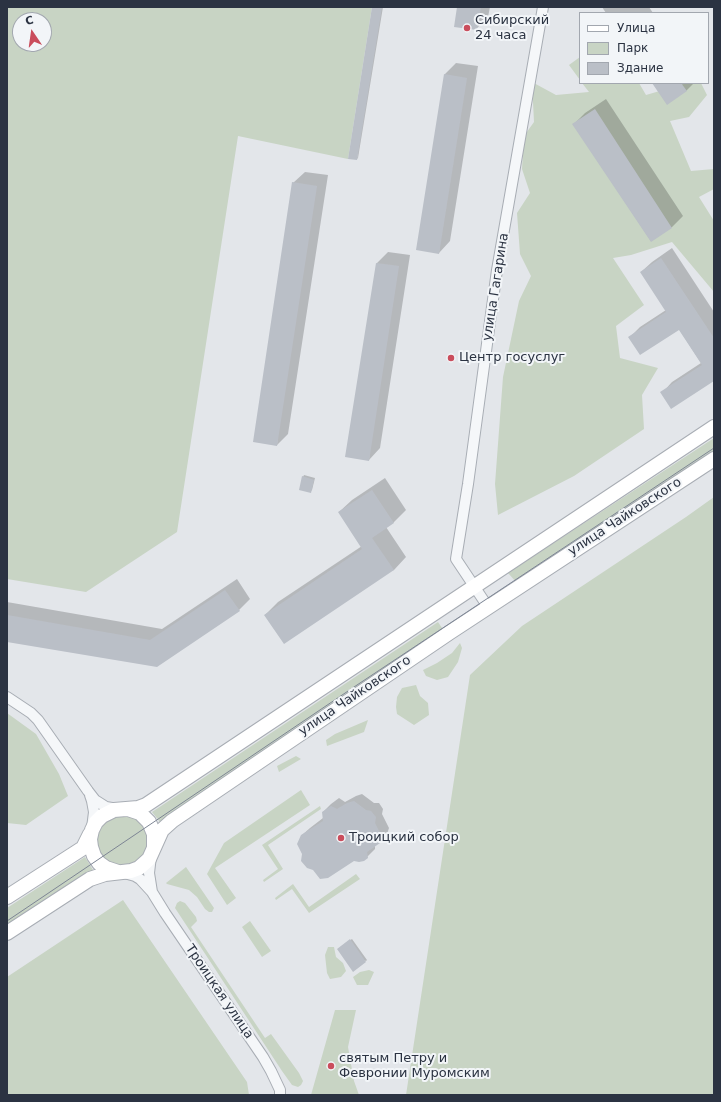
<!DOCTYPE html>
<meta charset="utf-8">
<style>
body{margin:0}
#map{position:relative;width:721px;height:1102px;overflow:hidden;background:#e3e6ea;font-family:"DejaVu Sans",sans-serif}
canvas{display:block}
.frame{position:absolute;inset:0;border:8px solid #2b3342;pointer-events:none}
.legend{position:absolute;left:579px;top:12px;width:130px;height:72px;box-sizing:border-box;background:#f2f5f8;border:1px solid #a2a7af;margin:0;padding:5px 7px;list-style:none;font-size:12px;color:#2b3342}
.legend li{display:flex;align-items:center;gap:8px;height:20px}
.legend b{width:20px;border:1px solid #a2a7af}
.north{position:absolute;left:12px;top:12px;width:40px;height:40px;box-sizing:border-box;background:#f2f5f8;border:1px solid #a2a7af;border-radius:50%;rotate:347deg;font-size:11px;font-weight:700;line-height:16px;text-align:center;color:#2b3342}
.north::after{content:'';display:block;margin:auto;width:14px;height:18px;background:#ca4d5c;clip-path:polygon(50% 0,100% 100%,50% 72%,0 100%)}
</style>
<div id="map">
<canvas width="721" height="1102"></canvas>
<div class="frame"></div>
<ul class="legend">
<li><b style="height:5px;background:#fff"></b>Улица</li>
<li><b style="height:11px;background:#c8d4c4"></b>Парк</li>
<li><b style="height:11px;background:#babfc7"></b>Здание</li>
</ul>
<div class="north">С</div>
</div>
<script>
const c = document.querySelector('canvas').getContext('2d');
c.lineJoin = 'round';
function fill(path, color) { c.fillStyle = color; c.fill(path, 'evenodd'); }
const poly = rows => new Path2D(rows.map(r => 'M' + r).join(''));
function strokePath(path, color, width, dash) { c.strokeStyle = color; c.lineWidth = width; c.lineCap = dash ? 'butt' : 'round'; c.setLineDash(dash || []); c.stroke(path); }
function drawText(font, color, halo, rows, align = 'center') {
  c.font = font + ' "DejaVu Sans",sans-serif'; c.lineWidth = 4; c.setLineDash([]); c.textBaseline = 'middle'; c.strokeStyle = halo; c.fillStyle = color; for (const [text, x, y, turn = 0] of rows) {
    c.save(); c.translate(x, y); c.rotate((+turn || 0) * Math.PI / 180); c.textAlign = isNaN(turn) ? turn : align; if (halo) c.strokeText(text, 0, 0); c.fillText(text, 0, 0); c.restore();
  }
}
const green = poly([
 [7,7,372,7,348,159,238,136,177,532,86,592,7,579],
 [20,20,44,20,44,44,20,44],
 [580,57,580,80,569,65],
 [532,82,556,95,589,92,582,83,639,83,646,95,687,83,701,83,707,95,689,117,670,121,691,171,714,169,714,189,699,197,714,221,714,292,672,242,631,255,613,258,644,305,616,326,620,358,658,368,642,395,644,429,574,476,498,515,495,484,503,377,519,301,531,276,520,254,517,213,530,193,522,169,524,136,534,122],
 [714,438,714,453,517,583,508,573],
 [714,497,714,1095,406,1095,470,675,522,626,686,517],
 [438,622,444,631,160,822,152,812],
 [460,643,462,648,458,662,448,677,437,680,426,676,423,670,437,663,452,653],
 [416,685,420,696,428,703,429,715,414,725,397,714,396,707,397,697,402,688],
 [7,713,36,734,59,774,68,796,26,825,7,823],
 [368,720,364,732,327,746,326,740,335,734],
 [296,756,301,759,279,772,277,766],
 [301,790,310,805,215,868,236,898,227,905,207,874,224,843],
 [320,806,321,809,268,845,283,869,264,882,263,880,278,869,262,845],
 [122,811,146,824,149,852,127,869,101,860,94,833,96,828],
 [85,857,93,870,7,927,7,908],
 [186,867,214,908,212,912,209,912,205,909,197,897,189,890,167,884,166,883],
 [356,874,360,879,309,913,292,889,276,900,275,898,293,884,309,907],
 [123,900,247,1082,249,1095,7,1095,7,977],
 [180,901,185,903,196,917,197,921,191,927,265,1038,271,1034,299,1073,303,1081,301,1085,298,1087,292,1085,282,1071,175,908,177,903],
 [250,921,271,951,262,957,242,927],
 [328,947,334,947,336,957,343,963,346,971,341,977,330,979,327,973,325,955],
 [369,970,374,972,368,985,357,985,353,977,360,972],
 [335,1010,356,1010,348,1047,354,1081,359,1095,311,1095]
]);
const shadow = poly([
 [373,7,383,7,358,158,357,159],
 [458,7,490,7,488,17,476,29],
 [602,7,649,7,653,13,606,13],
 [456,63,478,66,450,241,439,253,445,74],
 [653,83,694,83,686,91],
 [606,99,683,216,672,227,651,241,574,124,585,113],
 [305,172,328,175,288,434,277,445,293,183],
 [672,248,714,312,714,380,662,393,672,382,701,363,679,329,630,337,640,327,666,310,641,272,652,262],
 [388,252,410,255,380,448,369,460,377,263],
 [304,475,315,478,312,490,310,492,303,477],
 [385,478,406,510,393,523,386,527,406,557,394,570,265,615,278,602,362,546,339,512,352,500],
 [237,579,250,599,239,610,157,665,7,641,7,602,162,629],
 [362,794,374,803,379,803,383,809,382,814,389,828,387,834,375,845,375,849,367,857,301,836,310,828,323,818,323,812,331,804,339,798,345,802,356,796],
 [352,939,367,960,366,961,338,949]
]);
const building = poly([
 [372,7,382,7,357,160,348,159],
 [457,7,481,7,477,30,454,27],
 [444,74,467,78,439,254,416,250],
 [652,83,681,83,687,91,667,105],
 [595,109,672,228,651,242,572,124],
 [292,182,317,186,277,446,253,442],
 [661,258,714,338,714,381,671,409,660,392,702,365,679,330,640,355,628,337,666,312,640,272],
 [376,263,399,266,369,461,345,457],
 [302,476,314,480,311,493,299,490],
 [372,490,394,523,372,538,394,570,284,644,264,615,362,549,338,512],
 [225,590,240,611,157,667,7,642,7,615,150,640],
 [354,801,366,810,371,811,376,817,375,823,382,837,380,843,367,852,368,858,364,861,359,862,354,861,328,878,320,879,313,870,307,868,301,861,302,854,297,844,301,835,323,821,322,812,331,806,337,809,347,803],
 [350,939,366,962,353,972,337,949]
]);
const street = poly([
 [488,607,456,559,468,484,497,270,543,7],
 [7,697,31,713,38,720,88,791,95,800,106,807,118,809],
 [90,795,92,801,94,812,92,828],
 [151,856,149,873,152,892],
 [124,873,135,876,140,879,152,892,165,913,263,1057,271,1071,280,1090,280,1095]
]);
const secondary = poly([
 [128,809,140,813,149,822,154,834,154,847],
 [118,872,106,868,99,863,94,856,91,847,90,839,92,830,96,822,102,816,114,810,138,808,146,805,714,427],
 [7,897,83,848,90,834],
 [7,933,90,879,105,874,131,871,139,868,149,859,162,830,172,821,449,633,714,459]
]);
const tram = poly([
 [7,921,354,687,714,448]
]);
const markers = [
 [467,28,4,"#ca4d5c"],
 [451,358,4,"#ca4d5c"],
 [341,838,4,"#ca4d5c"],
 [331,1066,4,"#ca4d5c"]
];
const poiNames = [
 ["Сибирский",475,21],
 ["24 часа",475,36],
 ["Центр госуслуг",459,358],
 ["Троицкий собор",349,838],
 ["святым Петру и",339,1059],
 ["Февронии Муромским",339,1074]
];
const streetNames = [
 ["улица Гагарина",496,287,-81],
 ["улица Чайковского",625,517,-33],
 ["улица Чайковского",355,696,-34],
 ["Троицкая улица",219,992,56]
];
fill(green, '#c8d4c4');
fill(shadow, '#0003');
fill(building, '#babfc7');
strokePath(street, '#a8adb4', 12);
strokePath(secondary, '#a8adb4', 16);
strokePath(street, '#f5f7f9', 10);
strokePath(secondary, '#fff', 14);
strokePath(tram, '#7d8594', 1);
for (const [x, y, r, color] of markers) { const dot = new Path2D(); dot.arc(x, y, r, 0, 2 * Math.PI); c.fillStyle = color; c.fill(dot); strokePath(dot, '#f2f5f8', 1.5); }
drawText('13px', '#2b3342', '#f2f5f8', poiNames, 'left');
drawText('13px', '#2b3342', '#f2f5f8', streetNames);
</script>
